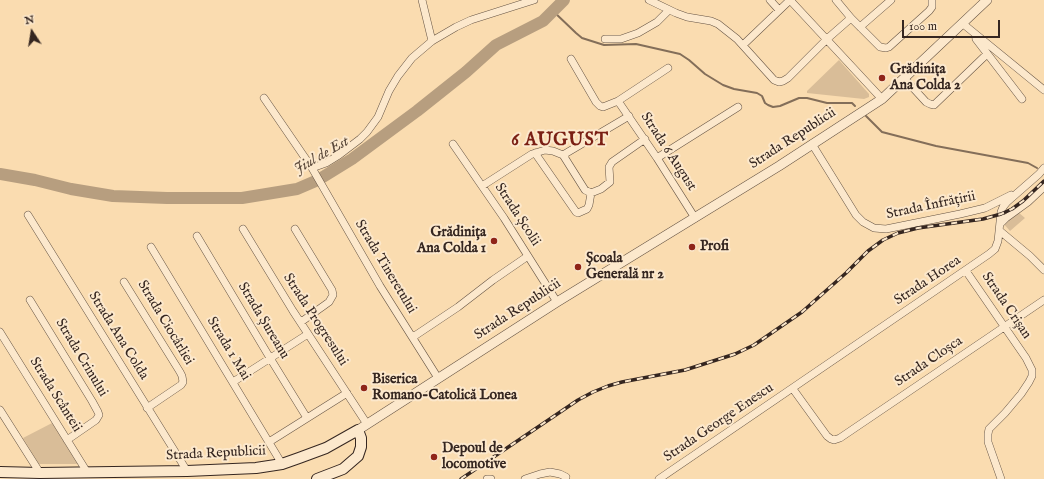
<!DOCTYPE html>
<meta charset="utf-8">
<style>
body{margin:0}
#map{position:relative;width:1044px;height:479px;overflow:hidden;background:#fadcb0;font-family:"IM FELL English",serif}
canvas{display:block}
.north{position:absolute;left:12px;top:12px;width:40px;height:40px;-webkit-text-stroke:3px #fce8cc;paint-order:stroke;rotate:348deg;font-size:11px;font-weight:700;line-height:16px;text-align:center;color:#352620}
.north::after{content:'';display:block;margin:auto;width:14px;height:18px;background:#352620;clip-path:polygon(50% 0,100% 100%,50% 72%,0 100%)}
.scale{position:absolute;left:902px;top:20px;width:98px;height:18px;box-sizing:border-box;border:2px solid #352620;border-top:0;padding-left:5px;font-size:12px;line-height:14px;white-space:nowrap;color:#352620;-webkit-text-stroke:3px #fce8cc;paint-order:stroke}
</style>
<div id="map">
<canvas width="1044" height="479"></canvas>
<div class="north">N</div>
<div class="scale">100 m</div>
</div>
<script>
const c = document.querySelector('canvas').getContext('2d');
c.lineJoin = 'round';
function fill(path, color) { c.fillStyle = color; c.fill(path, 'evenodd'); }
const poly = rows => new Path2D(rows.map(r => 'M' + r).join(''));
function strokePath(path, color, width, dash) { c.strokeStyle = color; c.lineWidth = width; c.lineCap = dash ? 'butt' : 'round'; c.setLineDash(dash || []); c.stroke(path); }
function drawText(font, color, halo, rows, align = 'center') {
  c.font = font + ' "IM FELL English",serif'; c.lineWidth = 4; c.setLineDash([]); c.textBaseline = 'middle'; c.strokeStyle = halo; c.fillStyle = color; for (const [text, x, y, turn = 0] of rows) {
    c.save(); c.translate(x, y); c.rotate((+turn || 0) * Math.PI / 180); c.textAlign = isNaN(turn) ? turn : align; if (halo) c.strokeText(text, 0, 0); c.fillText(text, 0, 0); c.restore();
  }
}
const green = poly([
 [839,60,869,94,869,97,864,99,807,93,807,91],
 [1018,212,1025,218,1010,231,1003,223],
 [54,422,80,464,39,464,23,438]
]);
const stream = poly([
 [553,11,576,33,582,38,604,45,636,44,680,54,689,60,705,74,723,85,734,89,757,93,762,96,765,103,768,105,773,107,780,106,799,98,807,98,827,103,852,103,855,106],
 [866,116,882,132,936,146,1028,163,1037,168]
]);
const river = poly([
 [0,174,35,180,71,189,113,196,167,198,242,198,297,189,318,180,352,159,417,111,466,72,496,45,543,21,564,0]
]);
const minor = poly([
 [422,0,432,41],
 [649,0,676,13,687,17,711,21,718,24,737,39,774,80,779,82,783,81,788,78,827,39,851,18],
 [770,0,779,10],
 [790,0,882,99],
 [836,0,851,18,880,47,886,48,889,47,929,11,932,7,932,0],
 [962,23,1044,90],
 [860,27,891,0],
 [605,39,621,39,638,33,657,22,669,10],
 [976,39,1022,99],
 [743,45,790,0],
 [571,59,596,102,600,106,603,107,618,101,668,68],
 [904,78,926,102,930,104,934,105,987,54],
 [264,98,312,168,380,286,438,378],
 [618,101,657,158,695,218],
 [453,144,504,218,557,302],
 [812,144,856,215,863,222,874,228,886,229,960,214,985,208,1011,195],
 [535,153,576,212,578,213,587,209,589,205,591,193],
 [563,155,629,116],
 [657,158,738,107],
 [312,168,326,163,339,155,360,139,367,132,378,117,389,91,398,76,412,58,432,41,456,27,471,20,534,0],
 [482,186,532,154,545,150,553,151,563,155,585,190,591,193,601,189,610,182,609,167,612,162,645,139],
 [28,215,187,471],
 [1000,224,1006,218,1028,202,1044,187],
 [243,229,293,311,367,424],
 [295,229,332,290,333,295,329,302,301,322],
 [1000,231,1030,256,1044,270],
 [197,236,270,358,307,418],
 [151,247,282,464],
 [966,271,1026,358,1032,370,1032,376,1029,382,1021,394,1005,413,989,429,988,434,988,442,1001,479],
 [124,282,180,372,182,376,183,382,181,385,147,408],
 [30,300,92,401,98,412,99,415,96,420,67,440],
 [0,332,87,472],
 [413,337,458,307,493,280,528,256],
 [233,382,308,334],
 [793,389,827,436,831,439,834,440,840,438,1044,300],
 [0,410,40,473],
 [269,442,347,393],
 [487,479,491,479],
 [525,479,540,474,550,472,560,474,566,477],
 [659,479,989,254,995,249,998,241,1001,212,1003,207,1007,202,1039,174,1044,168]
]);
const tertiary = poly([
 [358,430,557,302,779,166,882,99,987,0]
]);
const secondary = poly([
 [0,472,40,473,187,471,256,468,282,464,299,458,326,448,358,430,361,438,361,447,358,456,343,469,317,479]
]);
const rail = poly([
 [461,479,578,400,593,392,608,386,622,382,685,370,735,354,754,345,802,312,846,273,868,251,883,240,898,233,918,228,983,219,1001,214,1012,209,1023,201,1044,181]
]);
const markers = [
 [882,78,4,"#8f2418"],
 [494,241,4,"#8f2418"],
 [692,247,4,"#8f2418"],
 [578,267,4,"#8f2418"],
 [364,388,4,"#8f2418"],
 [434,457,4,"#8f2418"]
];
const poiNames = [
 ["Grădinița",890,70],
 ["Ana Colda 2",890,86],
 ["Grădinița",486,233,"right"],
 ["Ana Colda 1",486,249,"right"],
 ["Profi",700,247],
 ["Școala",586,259],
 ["Generală nr 2",586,275],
 ["Biserica",372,380],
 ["Romano-Catolică Lonea",372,396],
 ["Depoul de",442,449],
 ["locomotive",442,465]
];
const streetNames = [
 ["Strada Republicii",793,139,-33],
 ["Strada 6 August",668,152,57],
 ["Strada Înfrățirii",931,206,-12],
 ["Strada Școlii",517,215,57],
 ["Strada Tineretului",385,267,59],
 ["Strada Horea",928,281,-34],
 ["Strada Crișan",1006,306,56],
 ["Strada Republicii",518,310,-33],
 ["Strada Progresului",315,320,57],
 ["Strada Șureanu",263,321,59],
 ["Strada Ciocârliei",165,323,59],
 ["Strada Ana Colda",118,336,58],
 ["Strada 1 Mai",228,349,59],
 ["Strada Crinului",81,358,59],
 ["Strada Cloșca",929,362,-34],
 ["Strada Scânteii",55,395,58],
 ["Strada George Enescu",719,423,-34],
 ["Strada Republicii",216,454,-3]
];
const waterNames = [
 ["Jiul de Est",322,156,-30]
];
const districtNames = [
 ["6 AUGUST",560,141]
];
fill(green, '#d9bd98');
strokePath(stream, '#836e59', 2);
strokePath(river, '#b79e7f', 12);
strokePath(minor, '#665444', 8);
strokePath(tertiary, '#665444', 10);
strokePath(secondary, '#352620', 12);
strokePath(minor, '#fce8cc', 7);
strokePath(tertiary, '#fce8cc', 9);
strokePath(secondary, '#fce8cc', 10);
strokePath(rail, '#352620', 3.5);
strokePath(rail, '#fce8cc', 2, [6]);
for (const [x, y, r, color] of markers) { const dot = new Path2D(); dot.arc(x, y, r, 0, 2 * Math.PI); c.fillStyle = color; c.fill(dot); strokePath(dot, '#fce8cc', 1.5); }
drawText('bold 14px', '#352620', '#fce8cc', poiNames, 'left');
drawText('14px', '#352620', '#fce8cc', streetNames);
drawText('italic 15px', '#5c4a3c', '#fce8cc', waterNames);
c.letterSpacing = '1px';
drawText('bold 18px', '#7a1f14', '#fce8cc', districtNames);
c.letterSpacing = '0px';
</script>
